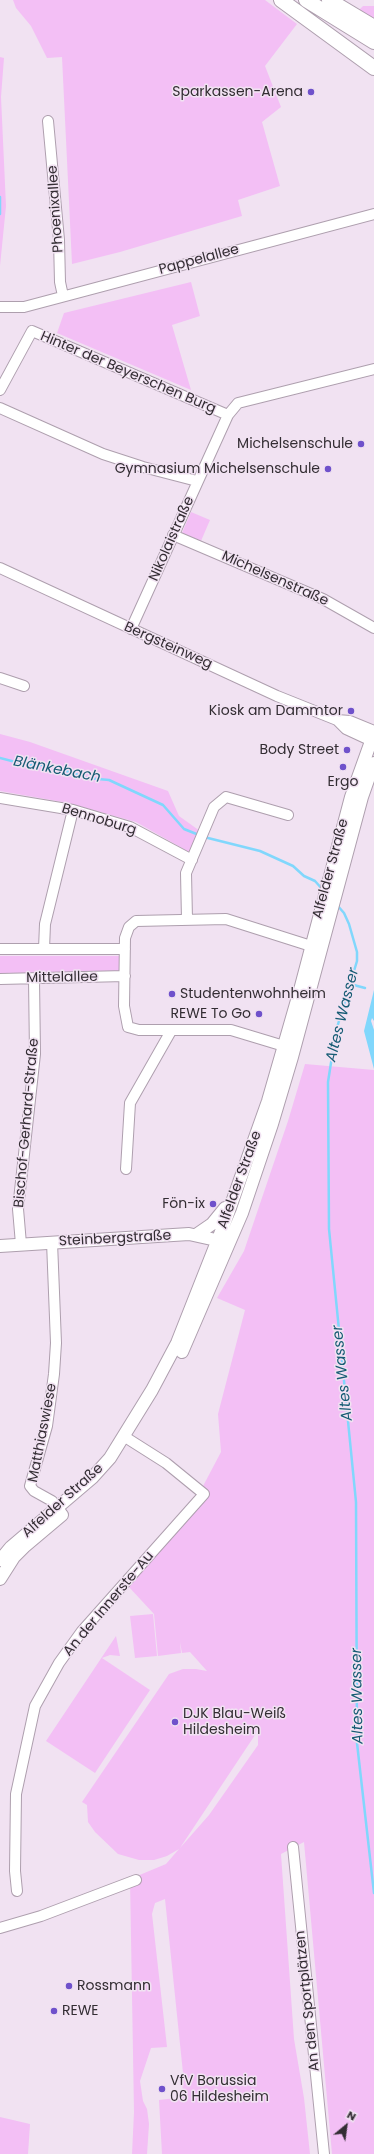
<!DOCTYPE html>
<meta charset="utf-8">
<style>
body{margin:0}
#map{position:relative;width:374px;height:2154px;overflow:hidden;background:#f1e2f2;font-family:Poppins,sans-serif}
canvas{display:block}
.north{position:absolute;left:326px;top:2106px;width:40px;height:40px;-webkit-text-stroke:3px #f1e2f2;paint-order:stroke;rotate:29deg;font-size:11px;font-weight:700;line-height:16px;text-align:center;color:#332d33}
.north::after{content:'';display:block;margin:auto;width:14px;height:18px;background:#332d33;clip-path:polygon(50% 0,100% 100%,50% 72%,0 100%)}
</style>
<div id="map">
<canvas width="374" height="2154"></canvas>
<div class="north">N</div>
</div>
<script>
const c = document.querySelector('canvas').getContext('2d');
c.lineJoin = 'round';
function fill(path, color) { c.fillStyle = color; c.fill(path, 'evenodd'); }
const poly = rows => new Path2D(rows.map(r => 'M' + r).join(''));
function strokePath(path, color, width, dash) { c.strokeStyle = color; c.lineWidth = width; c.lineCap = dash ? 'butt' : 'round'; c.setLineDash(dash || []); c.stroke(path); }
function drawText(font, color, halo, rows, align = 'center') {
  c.font = font + ' Poppins,sans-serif'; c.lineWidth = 3; c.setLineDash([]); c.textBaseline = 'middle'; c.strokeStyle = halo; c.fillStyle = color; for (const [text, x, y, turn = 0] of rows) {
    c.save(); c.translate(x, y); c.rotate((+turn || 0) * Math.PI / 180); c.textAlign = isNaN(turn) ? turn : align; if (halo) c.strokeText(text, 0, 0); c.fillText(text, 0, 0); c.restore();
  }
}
const green = poly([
 [13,0,265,0,297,24,265,66,281,107,262,122,280,186,238,200,242,216,120,252,72,264,62,57,47,58,31,26,16,8],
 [363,6,374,6,374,21,359,10],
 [0,57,4,58,1,97,6,206,0,266],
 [191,282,200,316,172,325,191,390,57,333,64,313],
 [191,512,210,520,201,541,182,533],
 [0,734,30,742,168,791,179,816,200,831,189,852,136,822,68,803,0,791],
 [0,956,119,956,119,972,0,973],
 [305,1064,374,1070,374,2154,332,2154,304,1842,281,1854,294,2039,304,2098,310,2154,162,2154,159,2100,184,2097,181,2077,183,2073,165,1899,155,1903,152,1914,167,2047,151,2048,140,2081,143,2101,147,2109,149,2124,147,2154,132,2154,134,2112,130,1879,166,1864,179,1849,167,1856,154,1860,139,1860,118,1854,95,1832,88,1822,87,1805,82,1802,169,1674,183,1669,196,1669,207,1671,190,1652,182,1653,180,1642,181,1653,158,1656,154,1614,128,1586,202,1488,221,1452,218,1414,245,1310,217,1298,244,1251,288,1121],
 [258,1725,258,1745,209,1815,180,1848,255,1735],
 [153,1614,157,1656,135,1658,130,1616],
 [116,1636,120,1656,110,1655,102,1658,150,1690,95,1773,46,1741],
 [0,2117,30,2124,28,2154,0,2154]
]);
const water = poly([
 [374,990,374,1021,372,1018,371,1021,374,1030,374,1069,364,1031]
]);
const stream = poly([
 [0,197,0,214],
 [0,758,27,765,49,765,87,778,109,780,163,805,184,829,199,835],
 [204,837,260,851,293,866,304,876,315,881,323,890],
 [337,905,344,913,349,924,357,952,357,961,336,1031,328,1082,329,1229,356,1502,357,1743,374,1893],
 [350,984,365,988]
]);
const minor = poly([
 [48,121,59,240,60,282,63,296],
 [0,307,24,307,374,214],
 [0,390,32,331,228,415],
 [0,408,103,454,143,467,197,481],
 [173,535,323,599,374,628],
 [0,568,277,696,337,720,350,721,374,731],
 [131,629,228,415,238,403,374,369],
 [0,678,24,686],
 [337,720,346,729,374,742],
 [0,798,73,810,130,827,192,860],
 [187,919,186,873,214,807,226,797,288,815],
 [0,949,125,949],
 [44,949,45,924,73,810],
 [0,979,125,976],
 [284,1046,231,1030,139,1030,128,1027,124,1006,125,938,129,927,136,921,226,919,311,946],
 [126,1169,130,1103,171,1031],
 [52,1242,56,1343,54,1374,47,1426,30,1486,34,1491,52,1501,61,1512],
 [21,1244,18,1209,35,1054,34,979],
 [293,1847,324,2154],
 [17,1891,15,1871,16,1794,35,1706,59,1663,82,1631,204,1494,166,1463,125,1437],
 [0,1928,41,1916,136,1880]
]);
const major = poly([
 [196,1235,212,1224,225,1208],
 [0,1246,189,1234,225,1242],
 [182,1352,242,1213,272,1124,292,1057,362,797,374,763],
 [0,1560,11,1547,92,1478,110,1458,152,1390,177,1343,226,1219,268,1101,300,990,351,797,374,733],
 [0,1579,14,1557,24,1547,62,1515]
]);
const highway = poly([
 [281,0,374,68],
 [306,0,374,42],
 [329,0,374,27]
]);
const markers = [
 [311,92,4,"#6f51cb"],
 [361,444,4,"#6f51cb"],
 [328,469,4,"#6f51cb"],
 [351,711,4,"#6f51cb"],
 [347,750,4,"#6f51cb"],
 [343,767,4,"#6f51cb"],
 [172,994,4,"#6f51cb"],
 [259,1014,4,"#6f51cb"],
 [213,1204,4,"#6f51cb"],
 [175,1722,4,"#6f51cb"],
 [69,1986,4,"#6f51cb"],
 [54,2011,4,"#6f51cb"],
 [162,2089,4,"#6f51cb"]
];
const poiNames = [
 ["Sparkassen-Arena",303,92],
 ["Michelsenschule",353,444],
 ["Gymnasium Michelsenschule",320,469],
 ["Kiosk am Dammtor",343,711],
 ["Body Street",339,750],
 ["Ergo",343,782,"center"],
 ["Studentenwohnheim",180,994,"left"],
 ["REWE To Go",251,1014],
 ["Fön-ix",205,1204],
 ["DJK Blau-Weiß",183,1714,"left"],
 ["Hildesheim",183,1730,"left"],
 ["Rossmann",77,1986,"left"],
 ["REWE",62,2011,"left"],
 ["VfV Borussia",170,2081,"left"],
 ["06 Hildesheim",170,2097,"left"]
];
const streetNames = [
 ["Phoenixallee",56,209,-94],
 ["Pappelallee",199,260,-15],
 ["Hinter der Beyerschen Burg",128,373,23],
 ["Nikolaistraße",172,539,-66],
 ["Michelsenstraße",275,579,24],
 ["Bergsteinweg",168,646,24],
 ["Bennoburg",99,820,17],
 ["Alfelder Straße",331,869,-75],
 ["Mittelallee",62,978,-1],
 ["Bischof-Gerhard-Straße",27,1123,-85],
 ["Alfelder Straße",240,1180,-70],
 ["Steinbergstraße",115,1239,-3],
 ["Matthiaswiese",43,1433,-79],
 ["Alfelder Straße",63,1501,-42],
 ["An der Innerste-Au",109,1604,-50],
 ["An den Sportplätzen",308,2001,-96]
];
const waterNames = [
 ["Blänkebach",57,770,11],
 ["Altes Wasser",343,1015,-76],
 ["Altes Wasser",343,1373,-96],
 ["Altes Wasser",358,1696,-91]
];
fill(green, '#f3bff5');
fill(water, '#81d7fc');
strokePath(stream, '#81d7fc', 2.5);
strokePath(minor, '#ae9fae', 12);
strokePath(major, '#ae9fae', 14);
strokePath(highway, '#ae9fae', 16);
strokePath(minor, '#fff', 10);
strokePath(major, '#fff', 12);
strokePath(highway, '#fff', 14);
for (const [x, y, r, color] of markers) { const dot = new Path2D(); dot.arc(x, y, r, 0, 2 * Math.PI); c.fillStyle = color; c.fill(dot); strokePath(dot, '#f1e2f2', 1.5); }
drawText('14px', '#332d33', '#f1e2f2', poiNames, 'right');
drawText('14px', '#332d33', '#f1e2f2', streetNames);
drawText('italic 15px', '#165b74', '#f1e2f2', waterNames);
</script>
